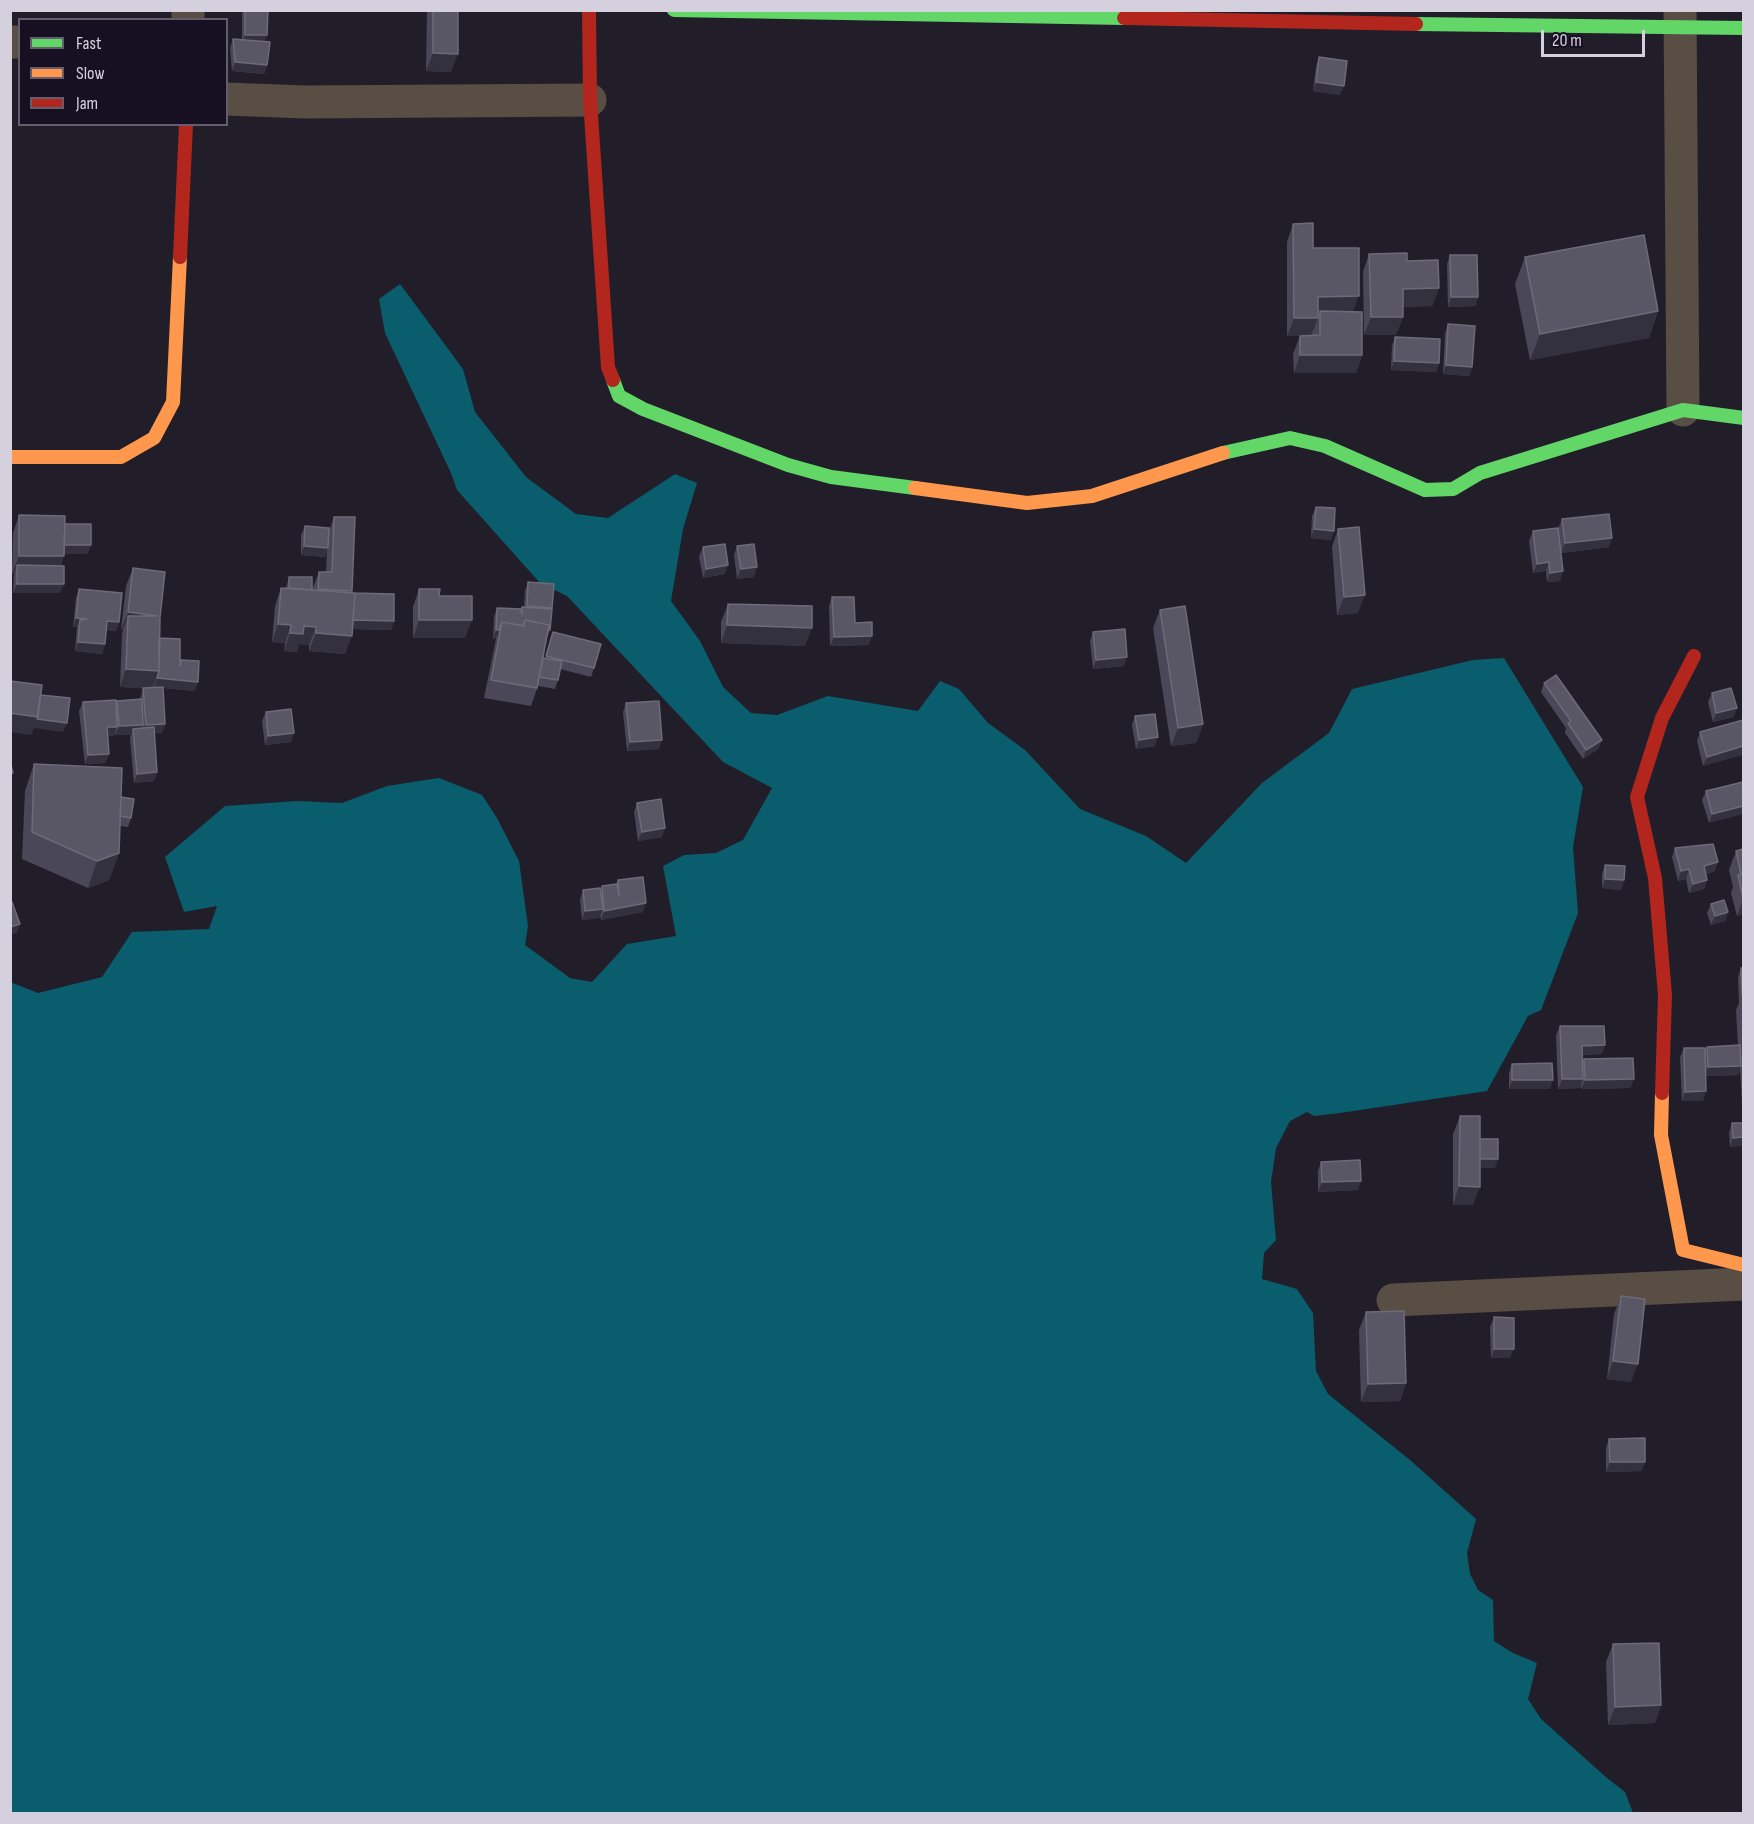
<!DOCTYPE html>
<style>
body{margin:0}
#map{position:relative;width:1754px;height:1824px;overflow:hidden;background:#221e29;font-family:"Sofia Sans Condensed",sans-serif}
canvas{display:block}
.frame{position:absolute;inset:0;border:12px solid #d5d0de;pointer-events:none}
.legend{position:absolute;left:18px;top:18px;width:210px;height:108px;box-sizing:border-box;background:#171023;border:2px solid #635d6e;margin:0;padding:8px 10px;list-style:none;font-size:18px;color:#d5d0de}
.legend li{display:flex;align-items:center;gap:12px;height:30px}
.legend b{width:30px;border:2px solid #635d6e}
.scale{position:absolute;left:1541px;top:30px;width:104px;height:27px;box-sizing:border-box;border:3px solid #d5d0de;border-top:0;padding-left:8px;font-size:18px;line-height:21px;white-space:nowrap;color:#d5d0de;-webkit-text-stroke:4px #171023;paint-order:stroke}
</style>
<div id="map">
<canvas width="1754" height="1824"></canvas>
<div class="frame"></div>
<ul class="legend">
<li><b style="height:8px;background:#63d668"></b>Fast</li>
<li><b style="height:8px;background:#ff974d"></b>Slow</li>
<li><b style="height:8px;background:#b3261e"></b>Jam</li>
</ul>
<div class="scale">20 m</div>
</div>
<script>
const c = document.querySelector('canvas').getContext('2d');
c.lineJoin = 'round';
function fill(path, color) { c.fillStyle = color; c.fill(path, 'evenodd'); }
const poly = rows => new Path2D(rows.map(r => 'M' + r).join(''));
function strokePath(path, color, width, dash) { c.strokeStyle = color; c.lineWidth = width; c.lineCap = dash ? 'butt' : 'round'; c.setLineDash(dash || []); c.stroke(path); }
const water = poly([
 [400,284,463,369,475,412,526,477,576,514,608,518,675,474,697,483,683,529,671,601,700,641,723,687,751,713,777,715,828,696,918,711,940,681,959,689,988,723,1025,750,1080,809,1146,836,1186,863,1262,783,1329,733,1352,689,1473,660,1504,658,1583,787,1573,847,1578,913,1541,1010,1528,1016,1487,1091,1340,1113,1314,1116,1307,1112,1290,1121,1276,1148,1271,1182,1276,1240,1264,1253,1262,1279,1297,1289,1313,1313,1316,1371,1328,1394,1410,1460,1476,1519,1467,1553,1470,1574,1478,1590,1493,1600,1494,1641,1513,1653,1537,1663,1528,1699,1541,1719,1607,1778,1625,1792,1633,1813,11,1813,10,982,38,993,102,977,132,932,209,929,217,906,184,912,165,857,225,806,297,801,342,803,387,786,439,778,482,795,497,818,519,861,528,926,525,945,570,978,592,982,627,944,676,936,663,866,684,855,716,853,743,840,772,788,723,762,567,596,540,583,457,490,451,473,385,333,379,299]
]);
const street = poly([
 [1680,10,1683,410],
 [188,20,188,10],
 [10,42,20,42],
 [226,99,305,102,590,100],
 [1393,1300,1744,1284]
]);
const fast = poly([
 [674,10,1124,18],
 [1416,24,1744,28],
 [613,380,619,396,643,409,788,465,831,477,915,488],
 [1223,453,1290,438,1325,446,1425,490,1453,489,1480,473,1683,410,1744,418]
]);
const slow = poly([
 [10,457,121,457,154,438,173,402,180,257],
 [915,488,1027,503,1092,496,1223,453],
 [1662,1093,1661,1135,1683,1250,1744,1265]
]);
const jam = poly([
 [589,10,590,100,608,367,613,380],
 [1124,18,1416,24],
 [180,257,186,124],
 [1662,1093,1665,995,1655,878,1637,797,1662,718,1694,656]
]);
const wall = poly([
 [243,10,268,10,267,35,264,41,267,65,264,74,232,71,230,48,233,39,242,39,242,14],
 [427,10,458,10,451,72,426,71],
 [1319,57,1340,95,1313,91,1316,67],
 [1293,224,1313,248,1353,312,1362,355,1356,373,1294,373,1293,354,1300,336,1287,336,1287,242],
 [1369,254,1407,261,1439,288,1432,306,1403,307,1403,317,1396,335,1364,335,1363,272],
 [1450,255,1478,297,1475,306,1448,307,1447,264],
 [1525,257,1658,311,1649,338,1530,360,1515,284],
 [1448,324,1472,367,1469,376,1443,374,1445,333],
 [1395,337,1439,363,1436,372,1391,370,1392,346],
 [1316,507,1331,540,1311,538,1312,516],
 [19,515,65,524,91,545,87,554,64,554,61,566,60,593,13,593,14,574,12,574,13,533],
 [334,517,351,593,394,621,391,630,352,629,345,654,309,651,309,645,299,644,297,652,284,651,285,643,272,642,275,606,281,588,286,588,289,577,312,590,319,572,326,572,327,551,325,557,301,555,301,535,305,526,329,531],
 [1562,519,1609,547,1561,553,1560,581,1547,582,1546,571,1533,573,1529,541,1533,531,1558,529],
 [1338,529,1358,613,1337,615,1332,547],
 [737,546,754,577,737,579,734,555],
 [703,547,725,574,703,578,699,557],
 [133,568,160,617,159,638,180,664,195,691,163,688,165,724,162,733,154,733,157,772,154,781,134,783,130,738,131,735,115,735,115,731,114,736,108,736,109,754,105,763,85,764,79,711,83,702,116,705,117,701,140,699,143,688,120,687,122,634,123,630,121,630,126,586],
 [528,582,552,610,550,630,546,639,543,658,545,658,553,632,594,668,591,677,560,669,558,680,555,689,538,686,531,706,484,698,496,639,493,639,494,617,497,608,521,610,522,607,524,607,525,591],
 [79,589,119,622,116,631,106,630,105,644,102,654,75,651,77,627,73,627,76,598],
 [419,589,439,596,465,638,413,638,413,607],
 [832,597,855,623,869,645,830,646,829,606],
 [728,604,805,646,721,643,721,622],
 [1160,610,1203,724,1196,743,1171,746,1153,628],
 [1093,632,1124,666,1093,669,1090,641],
 [1544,683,1602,740,1598,749,1583,759,1565,733,1566,728,1541,692],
 [1712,693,1734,717,1713,722,1708,702],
 [626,703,659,749,627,751,623,712],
 [266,712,291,742,265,745,262,721],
 [1135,716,1155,746,1136,749,1132,725],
 [1743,720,1703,766,1697,741,1700,732],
 [34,764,121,798,131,818,128,827,120,826,119,853,109,880,88,888,22,859,25,791],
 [1743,782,1709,823,1702,800,1706,791],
 [637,803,662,837,638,841,634,812],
 [1675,848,1715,871,1706,874,1707,880,1704,889,1689,893,1686,879,1678,881,1672,857],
 [1743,849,1743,914,1737,916,1731,893,1733,887,1729,870,1736,851],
 [1605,865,1624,880,1621,890,1602,888,1602,874],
 [618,880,643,912,601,920,600,915,599,918,582,920,580,899,583,890,600,890,602,886,616,884],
 [1711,904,1728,912,1725,921,1711,925,1707,913],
 [1741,968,1743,968,1743,1121,1740,1069,1738,1075,1706,1076,1703,1101,1682,1101,1680,1057,1684,1048,1705,1050,1707,1047,1738,1045,1736,1010,1739,1003,1738,977],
 [1560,1026,1602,1054,1582,1055,1582,1063,1584,1059,1634,1079,1630,1088,1581,1089,1581,1084,1580,1088,1558,1089,1556,1035],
 [1512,1064,1550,1089,1509,1089,1509,1073],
 [1460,1116,1480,1139,1495,1168,1480,1168,1473,1205,1453,1205,1453,1134],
 [1732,1123,1743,1123,1730,1147,1729,1133],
 [1321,1162,1358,1190,1318,1192,1318,1171],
 [1621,1296,1631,1382,1607,1379,1614,1314],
 [1366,1312,1406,1383,1400,1401,1361,1402,1359,1330],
 [1494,1317,1510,1358,1491,1358,1490,1327],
 [1609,1439,1642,1471,1606,1472,1606,1448],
 [1613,1644,1661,1705,1655,1723,1608,1725,1606,1662]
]);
const shadedWall = poly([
 [245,35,267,35,263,44,242,45],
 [433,53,458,54,451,72,426,71],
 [235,62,267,65,264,74,232,71],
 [1316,82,1344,86,1340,95,1313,91],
 [1439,288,1432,306,1397,307,1403,289],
 [1359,296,1352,314,1320,311,1319,315,1311,315,1318,297],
 [1451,297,1478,297,1475,306,1448,307],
 [1658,311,1649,338,1530,360,1540,334],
 [1371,317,1403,317,1396,335,1364,335],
 [1294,318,1318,318,1311,336,1287,336],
 [1300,355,1362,355,1356,373,1294,373],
 [1394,361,1439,363,1436,372,1391,370],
 [1446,365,1472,367,1469,376,1443,374],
 [1314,529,1334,531,1331,540,1311,538],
 [1612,538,1609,547,1561,553,1565,543],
 [63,545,91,545,87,554,60,554],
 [304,546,328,548,325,557,301,555],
 [19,556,64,556,58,574,17,565,14,574,12,574],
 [1549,562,1546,571,1533,573,1537,564],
 [728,565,725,574,703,578,706,569],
 [757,567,754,577,737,579,741,569],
 [1563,571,1560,581,1547,582,1550,573],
 [17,584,64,584,60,593,13,593],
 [318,589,352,591,346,609,311,607],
 [1365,595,1358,613,1337,615,1344,597],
 [128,612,157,616,128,616,123,630,121,630],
 [76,618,87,619,80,620,77,627,73,627],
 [352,620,394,621,391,630,349,629],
 [419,620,472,620,465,638,413,638],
 [107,621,119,622,116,631,104,630],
 [278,624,291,625,285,643,272,642],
 [727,625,812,628,805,646,721,643],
 [304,626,316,627,309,645,299,644,297,652,284,651,290,633],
 [496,630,499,630,496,639,493,639],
 [316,633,352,636,345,654,309,651],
 [872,636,869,645,830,646,834,637],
 [78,642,105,644,102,654,75,651],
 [1127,657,1124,666,1093,669,1096,660],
 [126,669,159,671,152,689,120,687],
 [157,678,198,682,195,691,154,687],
 [1737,708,1734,717,1713,722,1716,713],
 [10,713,38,717,67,723,63,732,34,728,31,735,10,732],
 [165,724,162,733,142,734,146,725],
 [1203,724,1196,743,1171,746,1178,728],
 [143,725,140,734,133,729,131,735,115,735,119,726],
 [107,727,117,727,114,736,104,736],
 [294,733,291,742,265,745,268,736],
 [1158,737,1155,746,1136,749,1139,740],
 [662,740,659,749,627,751,630,742],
 [1602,740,1598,749,1583,759,1586,750],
 [1743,746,1743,755,1703,766,1707,757],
 [109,754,105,763,85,764,88,755],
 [157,772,154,781,134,783,137,774],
 [1743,806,1743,814,1709,823,1712,814],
 [665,828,662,837,638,841,642,832],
 [119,853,109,880,88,888,97,861],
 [1718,862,1715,871,1700,875,1704,866],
 [1689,869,1686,879,1678,881,1681,871],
 [1605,879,1624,880,1621,890,1602,888],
 [1707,880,1704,889,1689,893,1693,884],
 [1743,898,1743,914,1737,916],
 [646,903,643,912,601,920,604,911],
 [603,909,599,918,582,920,585,911],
 [1728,912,1725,921,1711,925,1715,916],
 [20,924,17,933,10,935,10,927],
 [1605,1045,1602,1054,1578,1055,1582,1046],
 [1741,1066,1738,1075,1704,1076,1708,1067],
 [1562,1079,1583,1079,1580,1088,1558,1089],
 [1634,1079,1630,1088,1581,1089,1585,1080],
 [1512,1080,1553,1080,1550,1089,1509,1089],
 [1706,1091,1703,1101,1682,1101,1685,1092],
 [1743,1137,1743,1146,1730,1147,1733,1138],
 [1478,1159,1498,1159,1495,1168,1474,1168],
 [1361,1181,1358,1190,1318,1192,1322,1182],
 [1459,1186,1480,1187,1473,1205,1453,1205],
 [1494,1349,1514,1349,1510,1358,1491,1358],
 [1613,1361,1638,1364,1631,1382,1607,1379],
 [1406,1383,1400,1401,1361,1402,1368,1384],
 [1610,1462,1645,1462,1642,1471,1606,1472],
 [1661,1705,1655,1723,1608,1725,1615,1707]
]);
const building = poly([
 [245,10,268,10,267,35,245,35,245,10],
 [433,10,458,10,458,54,433,53,433,10],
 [233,39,270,42,267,65,235,62,233,39],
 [1319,57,1347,61,1344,86,1316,82,1319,57],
 [1313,223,1313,248,1359,248,1359,296,1318,297,1318,318,1294,318,1293,224,1313,223],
 [1644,235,1658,311,1540,334,1525,257,1644,235],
 [1407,253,1407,261,1438,260,1439,288,1403,289,1403,317,1371,317,1369,254,1407,253],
 [1450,255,1477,255,1478,297,1451,297,1450,255],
 [1320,311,1362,312,1362,355,1300,355,1300,336,1320,335,1320,311],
 [1448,324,1475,326,1472,367,1446,365,1448,324],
 [1395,337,1440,339,1439,363,1394,361,1395,337],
 [1316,507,1335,508,1334,531,1314,529,1316,507],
 [1609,514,1612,538,1565,543,1562,519,1609,514],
 [19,515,65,516,64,556,19,556,19,515],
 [334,517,355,517,352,591,318,589,319,572,332,572,334,517],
 [65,524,91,524,91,545,64,545,65,524],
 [305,526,329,528,328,548,304,546,305,526],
 [1359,527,1365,595,1344,597,1338,529,1359,527],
 [1558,528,1563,571,1550,573,1549,562,1537,564,1533,531,1558,528],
 [725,544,728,565,706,569,703,547,725,544],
 [754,544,757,567,741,569,737,546,754,544],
 [17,565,64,566,64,584,17,584,17,565],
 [133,568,165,572,160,617,159,671,126,669,128,616,157,616,128,612,133,568],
 [289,577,312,577,312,590,289,588,289,577],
 [528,582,554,584,552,608,527,606,528,582],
 [281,588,355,593,352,636,316,633,316,627,304,626,303,634,290,633,291,625,278,624,281,588],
 [79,589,122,593,119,622,107,621,105,644,78,642,80,620,87,619,76,618,79,589],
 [419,589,440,589,439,596,472,596,472,620,419,620,419,589],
 [353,593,394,594,394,621,353,620,355,593,353,593],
 [832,597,854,597,855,623,872,622,872,636,834,637,832,597],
 [728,604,812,606,812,628,727,625,728,604],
 [1185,606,1203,724,1178,728,1160,610,1185,606],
 [522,607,552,609,550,630,548,630,549,625,525,620,523,626,502,622,499,630,496,630,497,608,521,609,522,614,522,607],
 [525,620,549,625,537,688,491,680,502,622,524,626,525,620],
 [1125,629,1127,657,1096,660,1093,632,1125,629],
 [553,632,601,644,594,668,546,656,553,632],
 [159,638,180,639,180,666,181,660,199,661,198,682,157,678,159,671,159,638],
 [543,658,562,661,558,680,539,677,543,658],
 [1556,675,1602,740,1586,750,1568,723,1571,721,1544,683,1556,675],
 [10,681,42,685,38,717,10,713,10,681],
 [163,687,165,724,146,725,143,688,163,687],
 [1731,688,1737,708,1716,713,1712,693,1731,688],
 [40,695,70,698,67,723,37,719,40,695],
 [142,699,143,725,119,726,117,701,142,699],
 [116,700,117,727,107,727,109,754,88,755,83,702,116,700],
 [659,701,662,740,630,742,626,703,659,701],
 [291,709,294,733,268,736,266,712,291,709],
 [1155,714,1158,737,1139,740,1135,716,1155,714],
 [1743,720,1743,746,1707,757,1700,732,1743,720],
 [154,727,157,772,137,774,133,729,154,727],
 [10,761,13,773,10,774,10,761],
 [34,764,122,768,119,853,97,861,32,832,34,764],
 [1743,782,1743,806,1712,814,1706,791,1743,782],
 [121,797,134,799,131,818,120,816,121,797],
 [661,799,665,828,642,832,637,803,661,799],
 [1713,844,1718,862,1704,866,1707,880,1693,884,1689,869,1681,871,1675,848,1713,844],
 [1743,849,1743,898,1738,875,1741,875,1736,851,1743,849],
 [1605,865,1625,866,1624,880,1605,879,1605,865],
 [643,877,646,903,604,911,602,886,617,884,619,896,618,880,643,877],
 [600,888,603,909,585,911,583,890,600,888],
 [1724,900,1728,912,1715,916,1711,904,1724,900],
 [12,902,20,924,10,927,10,903,12,902],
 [1741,968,1743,968,1743,992,1742,994,1741,968],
 [1560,1026,1604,1026,1605,1045,1582,1046,1583,1079,1562,1079,1560,1026],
 [1740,1045,1741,1066,1708,1067,1707,1047,1740,1045],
 [1684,1048,1705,1048,1706,1091,1685,1092,1684,1048],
 [1633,1058,1634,1079,1585,1080,1584,1059,1633,1058],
 [1552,1063,1553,1080,1512,1080,1512,1064,1552,1063],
 [1460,1116,1480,1116,1480,1187,1459,1186,1460,1116],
 [1732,1123,1743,1123,1743,1137,1733,1138,1732,1123],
 [1480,1139,1498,1139,1498,1159,1480,1159,1480,1139],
 [1360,1160,1361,1181,1322,1182,1321,1162,1360,1160],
 [1621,1296,1645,1299,1638,1364,1613,1361,1621,1296],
 [1404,1311,1406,1383,1368,1384,1366,1312,1404,1311],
 [1494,1317,1514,1318,1514,1349,1494,1349,1494,1317],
 [1645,1438,1645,1462,1610,1462,1609,1439,1645,1438],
 [1659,1643,1661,1705,1615,1707,1613,1644,1659,1643]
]);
fill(water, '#095d6d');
strokePath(street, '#584e43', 33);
strokePath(fast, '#63d668', 14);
strokePath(slow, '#ff974d', 14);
strokePath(jam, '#b3261e', 14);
fill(wall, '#4a4858');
fill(shadedWall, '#34313f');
fill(building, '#595766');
strokePath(building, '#6d6a79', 1.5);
</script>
